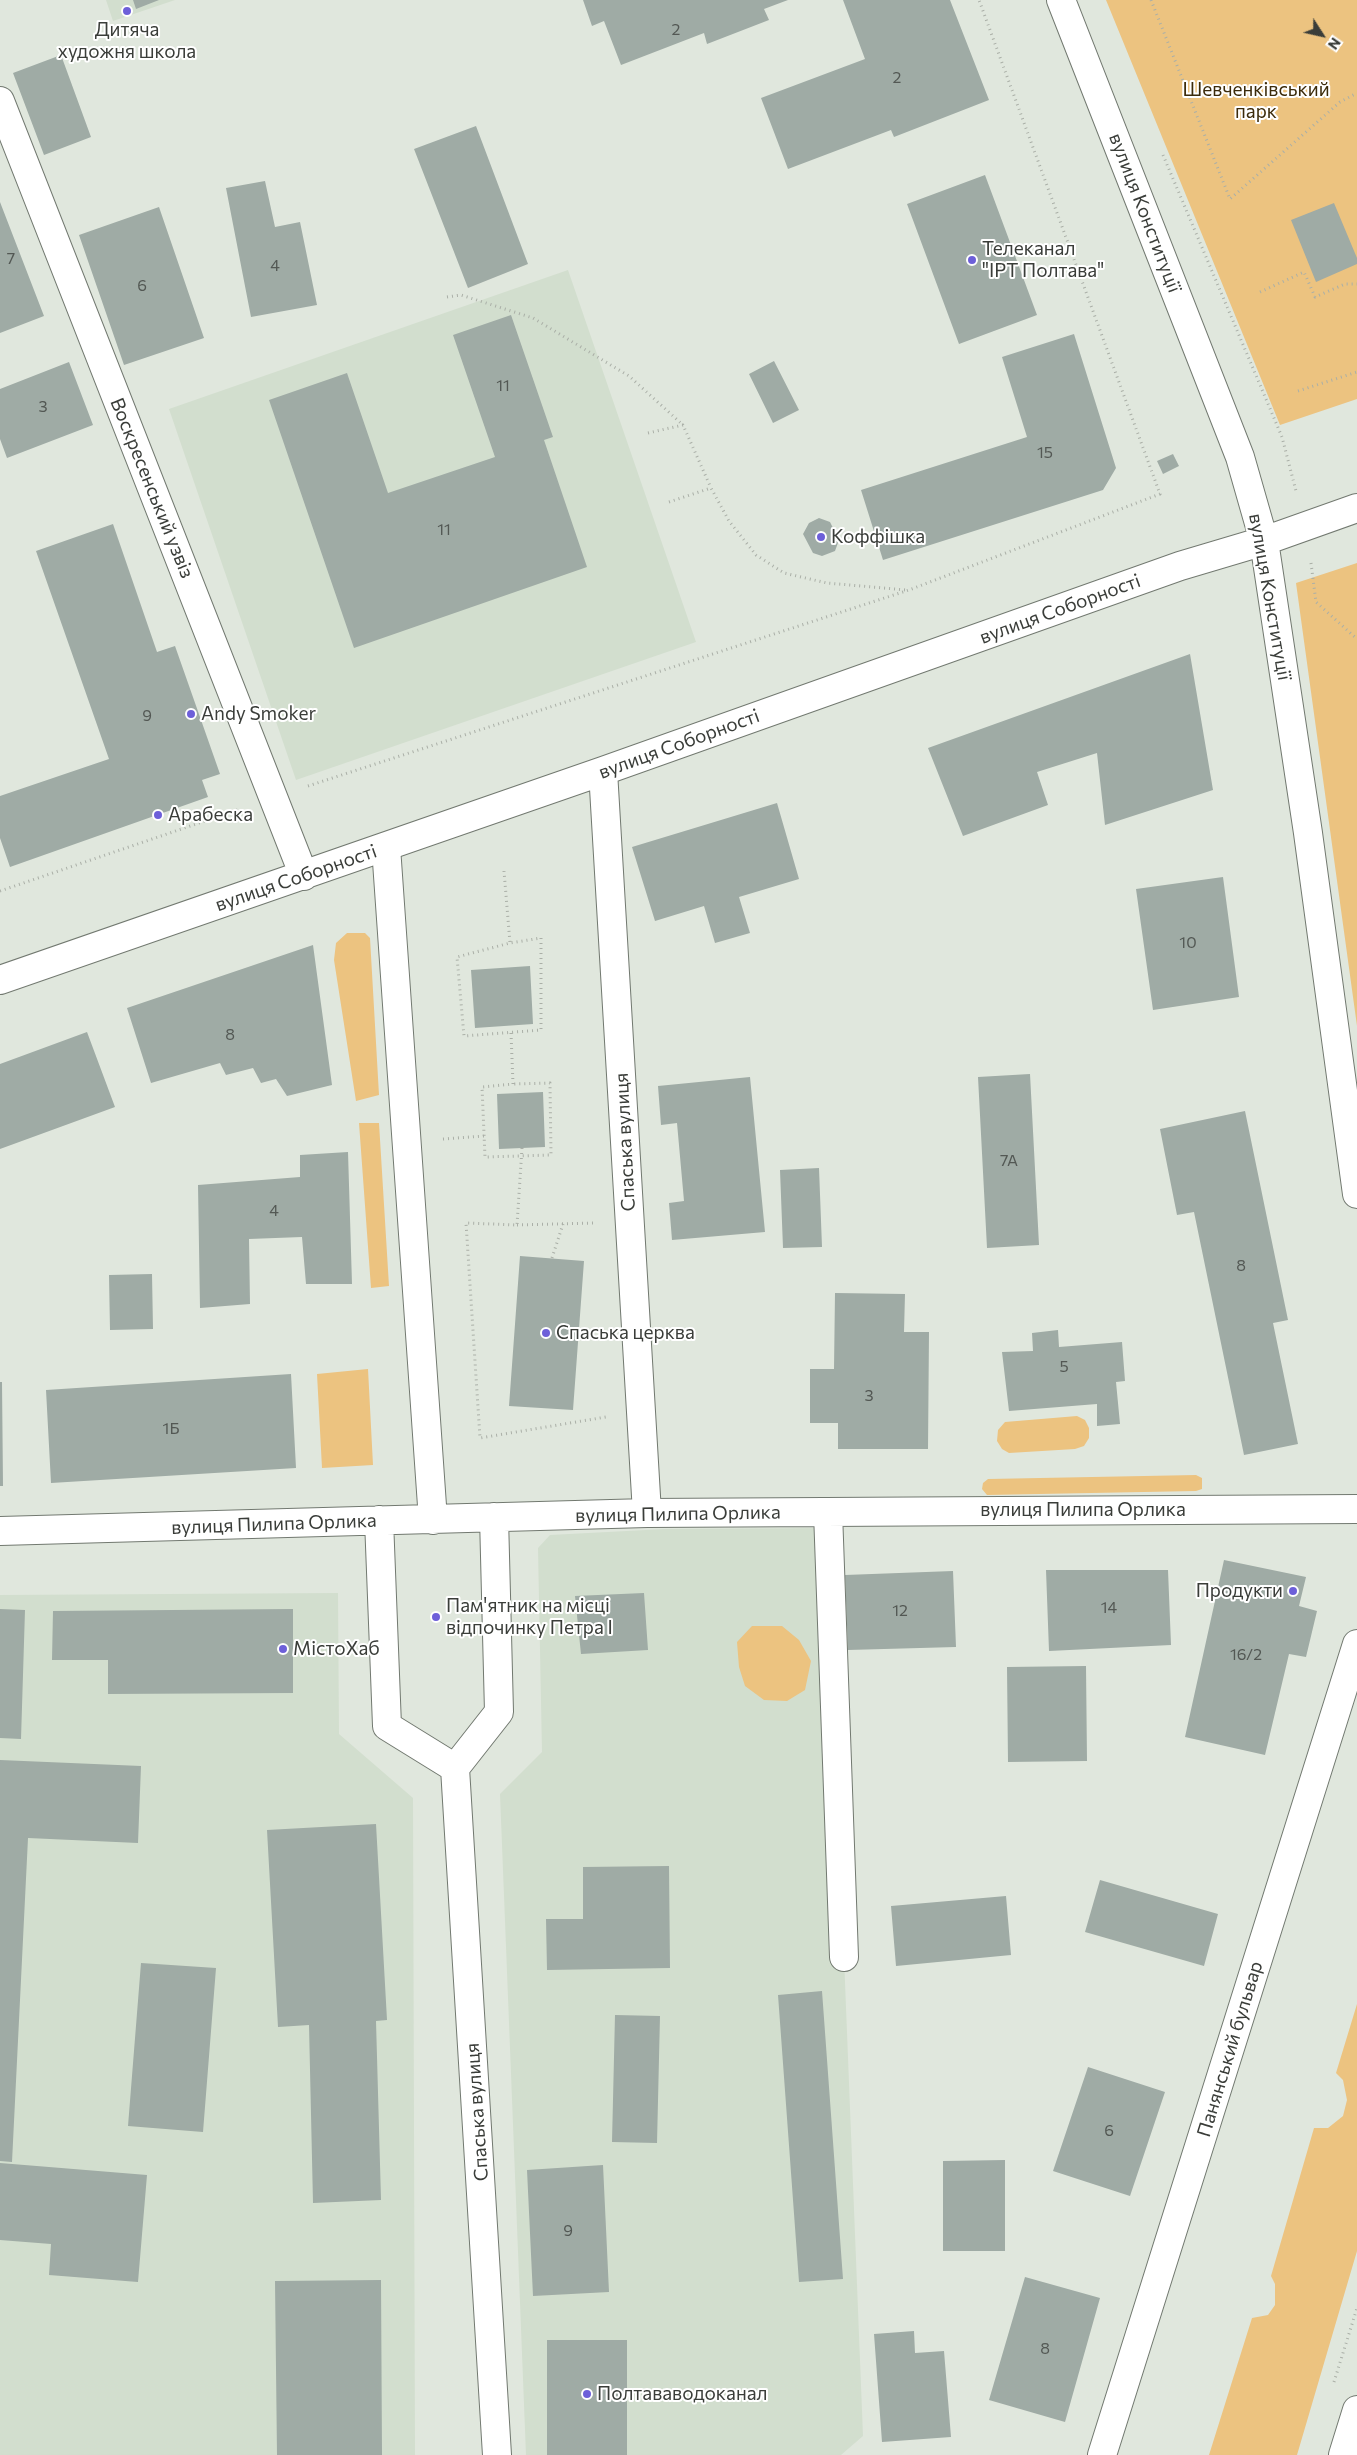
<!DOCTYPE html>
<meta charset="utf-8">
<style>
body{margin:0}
#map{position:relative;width:1357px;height:2455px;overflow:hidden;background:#e0e7dd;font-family:Commissioner,sans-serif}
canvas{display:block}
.north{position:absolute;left:1297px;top:10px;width:50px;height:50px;-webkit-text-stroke:4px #fff;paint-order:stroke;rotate:125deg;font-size:14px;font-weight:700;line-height:20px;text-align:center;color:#3a3d39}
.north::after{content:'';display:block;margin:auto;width:18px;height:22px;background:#3a3d39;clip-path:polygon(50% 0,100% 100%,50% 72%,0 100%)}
</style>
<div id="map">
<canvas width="1357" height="2455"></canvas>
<div class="north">N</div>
</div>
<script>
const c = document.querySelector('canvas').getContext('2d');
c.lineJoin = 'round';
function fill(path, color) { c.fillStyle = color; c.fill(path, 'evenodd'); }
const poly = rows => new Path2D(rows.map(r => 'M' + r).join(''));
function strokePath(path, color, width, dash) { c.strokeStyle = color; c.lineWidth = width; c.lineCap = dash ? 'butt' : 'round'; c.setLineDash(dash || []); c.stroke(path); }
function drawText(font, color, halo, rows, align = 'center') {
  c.font = font + ' Commissioner,sans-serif'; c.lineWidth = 4; c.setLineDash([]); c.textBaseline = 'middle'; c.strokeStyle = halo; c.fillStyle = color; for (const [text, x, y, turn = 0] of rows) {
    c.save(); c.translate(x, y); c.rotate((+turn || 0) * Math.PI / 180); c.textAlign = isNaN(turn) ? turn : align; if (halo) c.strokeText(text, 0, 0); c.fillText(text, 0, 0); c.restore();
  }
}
const built = poly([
 [106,0,175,0,113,21],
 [568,270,696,642,296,780,169,409],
 [827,1528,863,2436,841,2455,526,2455,500,1794,542,1752,538,1548,550,1535,665,1529],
 [338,1593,339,1734,413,1798,415,2455,0,2455,0,1595]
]);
const green = poly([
 [1106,0,1357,0,1357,399,1280,425],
 [1357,563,1357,1026,1296,583],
 [347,933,365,933,370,938,379,1095,356,1101,334,960,336,943],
 [359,1123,379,1123,389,1286,371,1288],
 [368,1369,373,1465,322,1468,317,1374],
 [1077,1416,1085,1420,1089,1428,1089,1438,1084,1446,1075,1449,1009,1453,1002,1449,997,1441,998,1430,1005,1422],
 [1196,1475,1202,1478,1202,1489,1196,1491,987,1495,982,1489,983,1483,988,1479],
 [752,1626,782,1626,799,1640,811,1661,805,1690,787,1701,764,1700,745,1686,739,1667,737,1642],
 [1357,2004,1357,2251,1297,2455,1209,2455,1252,2318,1268,2315,1275,2305,1275,2284,1271,2276,1314,2128,1328,2128,1343,2116,1347,2100,1343,2080,1336,2073]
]);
const building = poly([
 [133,0,159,0,136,9],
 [583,0,788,0,764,9,769,20,707,44,704,33,621,65,604,21,592,26],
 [843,0,950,0,989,100,894,137,891,130,788,169,761,98,865,59],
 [61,55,91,137,44,155,13,73],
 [476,126,528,264,468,288,414,149],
 [985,175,1037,315,959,344,907,204],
 [265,181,275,227,300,222,317,305,251,317,226,188],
 [0,202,44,316,0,333],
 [1334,203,1357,258,1357,264,1316,282,1291,220],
 [159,207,204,338,124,365,79,235],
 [511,315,553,437,544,440,587,567,354,648,269,400,347,373,388,493,495,457,453,335],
 [1074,334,1116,468,1103,490,883,560,861,490,1027,437,1002,357],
 [774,361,799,410,773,423,749,374],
 [69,362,93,425,7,458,0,439,0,389],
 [1173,454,1179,466,1163,474,1157,461],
 [819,518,830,522,839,540,835,551,822,556,813,553,803,534,809,523],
 [113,524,157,652,175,646,220,774,202,780,208,797,10,867,0,838,0,796,109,759,36,551],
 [1190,654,1213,790,1105,825,1097,753,1037,772,1048,805,963,836,928,748],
 [777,803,799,879,739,897,750,933,715,943,704,906,655,921,632,847],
 [1223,877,1239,997,1153,1010,1136,889],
 [313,945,332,1085,287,1096,276,1079,261,1083,253,1068,226,1075,220,1063,151,1083,127,1008],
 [530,966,533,1024,475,1028,471,970],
 [87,1032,115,1107,0,1149,0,1064],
 [1030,1074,1039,1245,987,1248,978,1077],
 [750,1077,765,1232,672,1240,669,1203,684,1201,677,1123,661,1125,658,1086],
 [543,1092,545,1147,499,1149,497,1094],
 [1245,1111,1288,1320,1273,1323,1298,1444,1244,1455,1194,1212,1177,1215,1160,1129],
 [348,1152,352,1284,306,1284,302,1237,249,1239,250,1304,200,1308,198,1185,300,1177,300,1155],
 [819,1168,822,1247,783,1248,780,1170],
 [520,1256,584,1261,573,1410,509,1406],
 [152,1274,153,1329,110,1330,109,1275],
 [835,1293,905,1294,904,1332,929,1332,928,1449,838,1449,838,1423,810,1423,810,1369,834,1369],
 [1058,1330,1059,1347,1122,1342,1125,1381,1116,1382,1120,1424,1097,1426,1097,1404,1009,1411,1002,1352,1033,1351,1032,1333],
 [291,1374,296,1468,51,1483,46,1390],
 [0,1382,2,1382,3,1486,0,1486],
 [1224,1560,1306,1577,1299,1606,1317,1611,1306,1657,1289,1654,1265,1755,1185,1737],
 [1046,1570,1168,1570,1171,1645,1049,1651],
 [953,1571,956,1647,848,1650,845,1575],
 [644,1593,648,1650,581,1654,575,1596],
 [0,1609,25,1610,21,1739,0,1738],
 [293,1609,293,1693,108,1694,108,1660,52,1660,53,1611],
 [1086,1666,1087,1761,1008,1762,1007,1667],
 [0,1760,141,1766,138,1843,28,1838,12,2162,0,2161],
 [376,1824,387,2020,376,2021,381,2200,313,2203,309,2025,278,2027,267,1830],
 [669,1866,670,1968,547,1970,546,1919,583,1919,583,1867],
 [1100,1880,1218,1914,1204,1966,1085,1932],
 [1006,1896,1011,1955,896,1966,891,1906],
 [141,1963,216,1968,203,2132,128,2126],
 [822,1991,843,2279,799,2282,778,1995],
 [615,2015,660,2016,657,2143,612,2142],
 [1088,2067,1165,2092,1130,2196,1053,2171],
 [1005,2160,1005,2251,943,2251,943,2161],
 [0,2163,147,2175,138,2282,49,2275,51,2244,0,2240],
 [603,2165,609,2292,533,2296,527,2170],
 [1025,2277,1100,2298,1065,2422,989,2400],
 [381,2280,382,2455,277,2455,275,2281],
 [914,2331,915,2353,944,2351,951,2437,882,2442,874,2334],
 [547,2340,627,2340,627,2455,547,2455]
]);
const path = poly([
 [1151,0,1230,199,1340,102,1357,93],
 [1163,155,1282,437,1296,491],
 [1260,292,1304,272,1315,297,1345,284,1357,284],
 [447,297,461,295,533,318,629,376,683,425],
 [1298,391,1357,372],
 [648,433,683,425,711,488],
 [669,502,711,488,729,521,756,555,784,573,827,583,906,590],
 [1311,563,1316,602,1357,639],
 [308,786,909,590,1160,494,979,0],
 [504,871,510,943],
 [0,891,240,809],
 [541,938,541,1030,464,1036,457,957,510,943,541,938],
 [511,1033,513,1084,482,1087,485,1157,551,1155,550,1083,513,1084],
 [443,1139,484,1136],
 [522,1148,517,1225,466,1223,480,1438,606,1417],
 [517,1225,594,1223],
 [552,1258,563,1224],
 [1334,2382,1357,2308]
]);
const minor = poly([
 [1061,0,1240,457,1264,541,1308,833,1357,1194],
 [0,101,304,876],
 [603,771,647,1513],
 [386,847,433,1520],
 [0,980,603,771,1180,566,1264,541,1357,508],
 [828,1512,844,1957],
 [379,1520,387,1726,455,1768,499,1712,494,1517],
 [0,1531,647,1513,1357,1509],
 [455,1768,497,2455],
 [1102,2455,1357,1644],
 [1343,2455,1357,2410]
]);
const markers = [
 [127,11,5,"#6d5fd9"],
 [972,260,5,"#6d5fd9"],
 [821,537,5,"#6d5fd9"],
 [191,714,5,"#6d5fd9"],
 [158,815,5,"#6d5fd9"],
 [546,1333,5,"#6d5fd9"],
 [1293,1591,5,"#6d5fd9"],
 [436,1617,5,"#6d5fd9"],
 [283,1649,5,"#6d5fd9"],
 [587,2394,5,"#6d5fd9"]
];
const numberNames = [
 ["2",676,30],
 ["2",897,78],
 ["7",11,259],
 ["4",275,266],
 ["6",142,286],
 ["11",503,386],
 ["3",43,407],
 ["15",1045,453],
 ["11",444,530],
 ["9",147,716],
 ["10",1188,943],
 ["8",230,1035],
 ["7А",1009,1161],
 ["4",274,1211],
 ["8",1241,1266],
 ["5",1064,1367],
 ["3",869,1396],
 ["1Б",171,1429],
 ["14",1109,1608],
 ["12",900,1611],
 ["16/2",1246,1655],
 ["6",1109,2131],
 ["9",568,2231],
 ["8",1045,2349]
];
const poiNames = [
 ["Дитяча",127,30,"center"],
 ["художня школа",127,52,"center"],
 ["Телеканал",982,249],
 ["\"ІРТ Полтава\"",982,271],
 ["Коффішка",831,537],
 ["Andy Smoker",201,714],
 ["Арабеска",168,815],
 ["Спаська церква",556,1333],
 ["Продукти",1283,1591,"right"],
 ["Пам'ятник на місці",446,1606],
 ["відпочинку Петра I",446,1628],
 ["МістоХаб",293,1649],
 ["Полтававодоканал",597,2394]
];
const parkNames = [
 ["Шевченківський",1256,90],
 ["парк",1256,112]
];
const streetNames = [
 ["вулиця Конституції",1145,213,69],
 ["Воскресенський узвіз",152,488,68],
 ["вулиця Конституції",1270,597,80],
 ["вулиця Соборності",1060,609,-20],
 ["вулиця Соборності",679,744,-20],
 ["вулиця Соборності",296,878,-19],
 ["Спаська вулиця",625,1142,-93],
 ["вулиця Пилипа Орлика",1083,1510],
 ["вулиця Пилипа Орлика",678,1514,-1],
 ["вулиця Пилипа Орлика",274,1524,-2],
 ["Панянський бульвар",1230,2049,-73],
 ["Спаська вулиця",477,2112,-94]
];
fill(built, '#d2dece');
fill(green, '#ecc380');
fill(building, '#9faba5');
strokePath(minor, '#727970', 30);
strokePath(path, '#aaafa7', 3, [1, 4]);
strokePath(minor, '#fff', 28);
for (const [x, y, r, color] of markers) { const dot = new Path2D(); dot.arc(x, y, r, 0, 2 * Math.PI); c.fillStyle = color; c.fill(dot); strokePath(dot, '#fff', 2); }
drawText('16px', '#535854', null, numberNames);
drawText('19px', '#3a3d39', '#fff', poiNames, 'left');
drawText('19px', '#3c2b0a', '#fff', parkNames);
drawText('19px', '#3a3d39', '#fff', streetNames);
</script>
